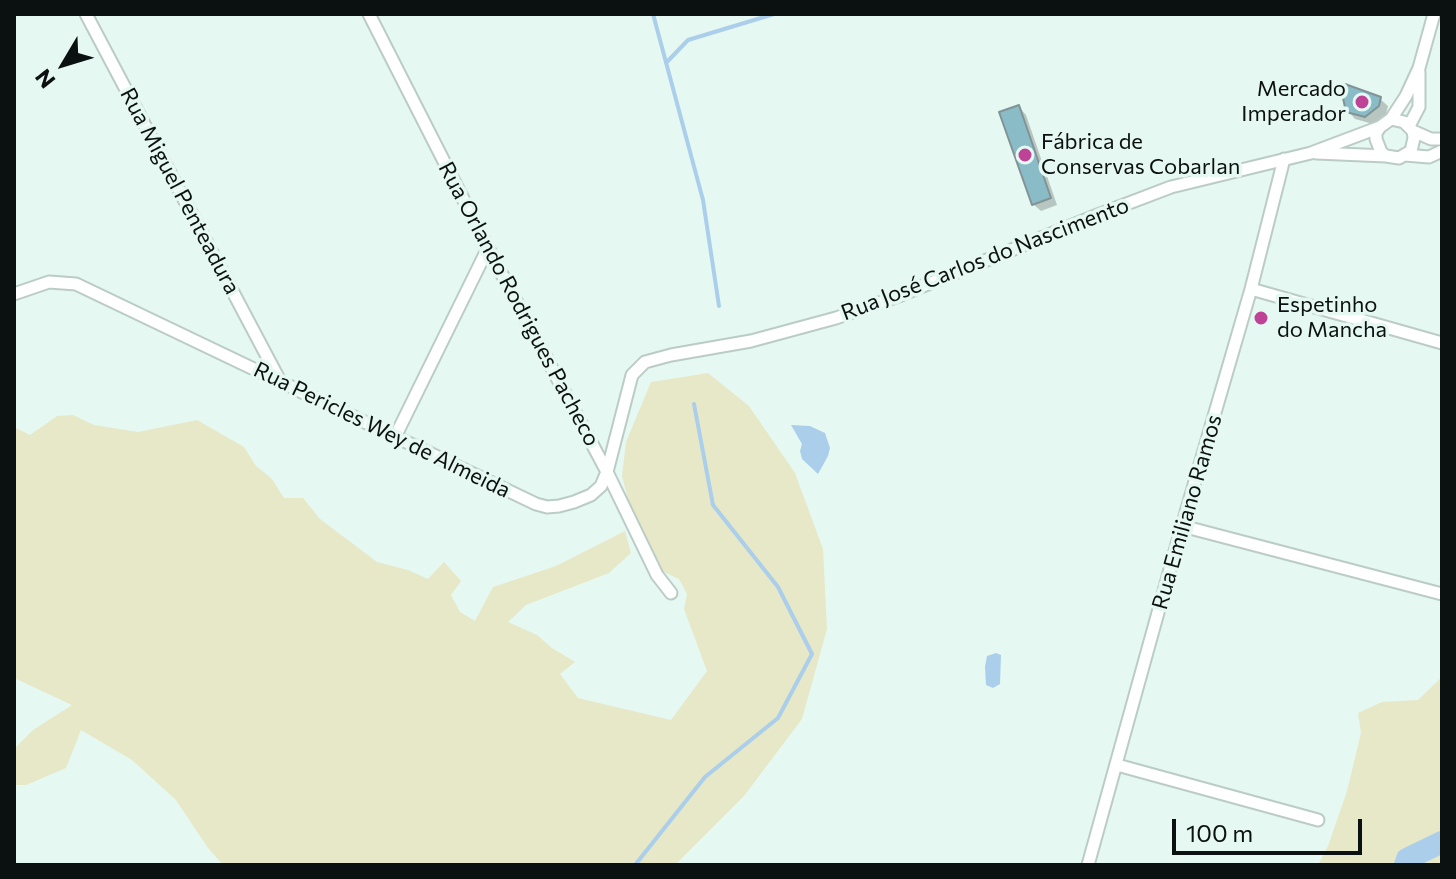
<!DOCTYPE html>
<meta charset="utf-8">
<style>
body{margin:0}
#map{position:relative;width:1456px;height:879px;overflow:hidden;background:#e6f8f2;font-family:Commissioner,sans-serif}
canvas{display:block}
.frame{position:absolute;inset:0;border:16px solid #0b1110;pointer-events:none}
.north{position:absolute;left:24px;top:24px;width:80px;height:80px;-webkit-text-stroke:6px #e6f8f2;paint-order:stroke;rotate:232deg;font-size:22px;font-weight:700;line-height:32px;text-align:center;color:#0b1110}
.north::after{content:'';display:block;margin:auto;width:28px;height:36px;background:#0b1110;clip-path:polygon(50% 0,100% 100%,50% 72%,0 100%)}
.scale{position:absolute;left:1172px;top:819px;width:190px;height:36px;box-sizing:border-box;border:4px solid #0b1110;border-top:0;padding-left:10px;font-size:24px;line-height:28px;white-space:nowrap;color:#0b1110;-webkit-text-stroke:6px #e6f8f2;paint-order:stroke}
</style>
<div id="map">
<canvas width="1456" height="879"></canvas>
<div class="frame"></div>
<div class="north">N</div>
<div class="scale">100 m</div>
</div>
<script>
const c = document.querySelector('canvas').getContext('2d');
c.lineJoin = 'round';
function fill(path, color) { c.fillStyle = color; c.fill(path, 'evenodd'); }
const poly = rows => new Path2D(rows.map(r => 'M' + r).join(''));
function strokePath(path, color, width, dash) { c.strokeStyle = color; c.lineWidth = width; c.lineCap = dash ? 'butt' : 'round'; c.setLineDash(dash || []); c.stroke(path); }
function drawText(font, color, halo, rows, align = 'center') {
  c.font = font + ' Commissioner,sans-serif'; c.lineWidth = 7; c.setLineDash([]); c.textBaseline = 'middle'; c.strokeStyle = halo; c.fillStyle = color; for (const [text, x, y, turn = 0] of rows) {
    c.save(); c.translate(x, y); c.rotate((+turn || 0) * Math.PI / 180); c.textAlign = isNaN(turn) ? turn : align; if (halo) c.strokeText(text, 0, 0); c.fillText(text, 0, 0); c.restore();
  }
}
const green = poly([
 [708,373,749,406,795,473,823,549,827,629,802,719,744,796,675,865,223,865,208,848,176,800,132,760,81,730,66,768,26,785,14,785,14,749,33,730,72,705,14,678,14,427,30,435,57,416,73,415,94,425,138,432,197,420,244,447,256,466,272,479,284,498,303,498,320,519,377,562,408,570,428,579,444,562,461,581,451,595,460,612,475,621,493,587,556,566,625,531,631,553,609,573,526,605,508,622,537,635,552,648,575,662,560,674,578,698,671,720,707,671,684,609,687,594,679,579,660,570,628,500,622,476,626,442,651,382],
 [1442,677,1442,865,1318,865,1328,846,1347,791,1361,733,1358,713,1382,702,1418,700]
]);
const water = poly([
 [791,425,810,426,825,433,830,448,828,456,818,474,802,459,800,451,802,444],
 [996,653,1001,655,1000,684,993,688,986,685,985,667,987,656]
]);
const shadow = poly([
 [1380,99,1388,106,1386,114,1373,124,1355,119,1348,111],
 [1019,107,1026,115,1057,205,1041,211,1033,204]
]);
const stream = poly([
 [653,14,703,200,719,306],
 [666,63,688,40,774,14],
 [635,865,705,777,778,718,812,654,778,587,713,505,694,404]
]);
const river = poly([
 [1405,865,1407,859,1442,842]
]);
const building = poly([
 [1345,84,1381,97,1379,106,1365,117,1346,112,1343,98,1345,84],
 [1019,105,1051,198,1032,205,999,112,1019,105]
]);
const minor = poly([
 [86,14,280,381],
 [369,14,488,248,607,472,657,575,671,593],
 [1391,119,1404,122,1413,131,1414,138,1411,151,1399,158,1386,156,1381,152,1376,139,1376,133,1380,127,1391,119,1406,96,1419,68,1434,14],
 [1409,126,1419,107,1419,72],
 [1413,131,1431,139,1442,139],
 [1316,153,1386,156],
 [1405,155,1429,157,1442,151],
 [1251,289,1442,343],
 [14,294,49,282,76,284,536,504,547,507,559,506,574,502,591,495,601,486,607,472,632,375,645,362,671,355,751,341,836,318,896,297,1095,216,1171,187,1311,153,1380,127],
 [395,437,488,248],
 [1182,526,1442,594],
 [1117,765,1318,820],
 [1088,865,1182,526,1251,289,1284,159]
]);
const markers = [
 [1362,102,8,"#be4396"],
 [1025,155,8,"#be4396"],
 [1261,318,8,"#be4396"]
];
const poiNames = [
 ["Mercado",1346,89,"right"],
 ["Imperador",1346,114,"right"],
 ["Fábrica de",1041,142],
 ["Conservas Cobarlan",1041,167],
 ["Espetinho",1277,305],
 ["do Mancha",1277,330]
];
const streetNames = [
 ["Rua Miguel Penteadura",180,191,62],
 ["Rua José Carlos do Nascimento",985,259,-21],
 ["Rua Orlando Rodrigues Pacheco",519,304,62],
 ["Rua Pericles Wey de Almeida",382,430,26],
 ["Rua Emiliano Ramos",1187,512,-74]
];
fill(green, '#e6e8c8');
fill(water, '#abceeb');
fill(shadow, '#0003');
strokePath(stream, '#abceeb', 4);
strokePath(river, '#abceeb', 22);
fill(building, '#89bcc6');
strokePath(building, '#829396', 2);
strokePath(minor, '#bbccc7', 15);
strokePath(minor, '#fff', 11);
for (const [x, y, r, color] of markers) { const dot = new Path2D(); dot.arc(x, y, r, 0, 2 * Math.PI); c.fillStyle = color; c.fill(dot); strokePath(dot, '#e6f8f2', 3); }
drawText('22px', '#0b1110', '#e6f8f2', poiNames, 'left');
drawText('22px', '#0b1110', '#e6f8f2', streetNames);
</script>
